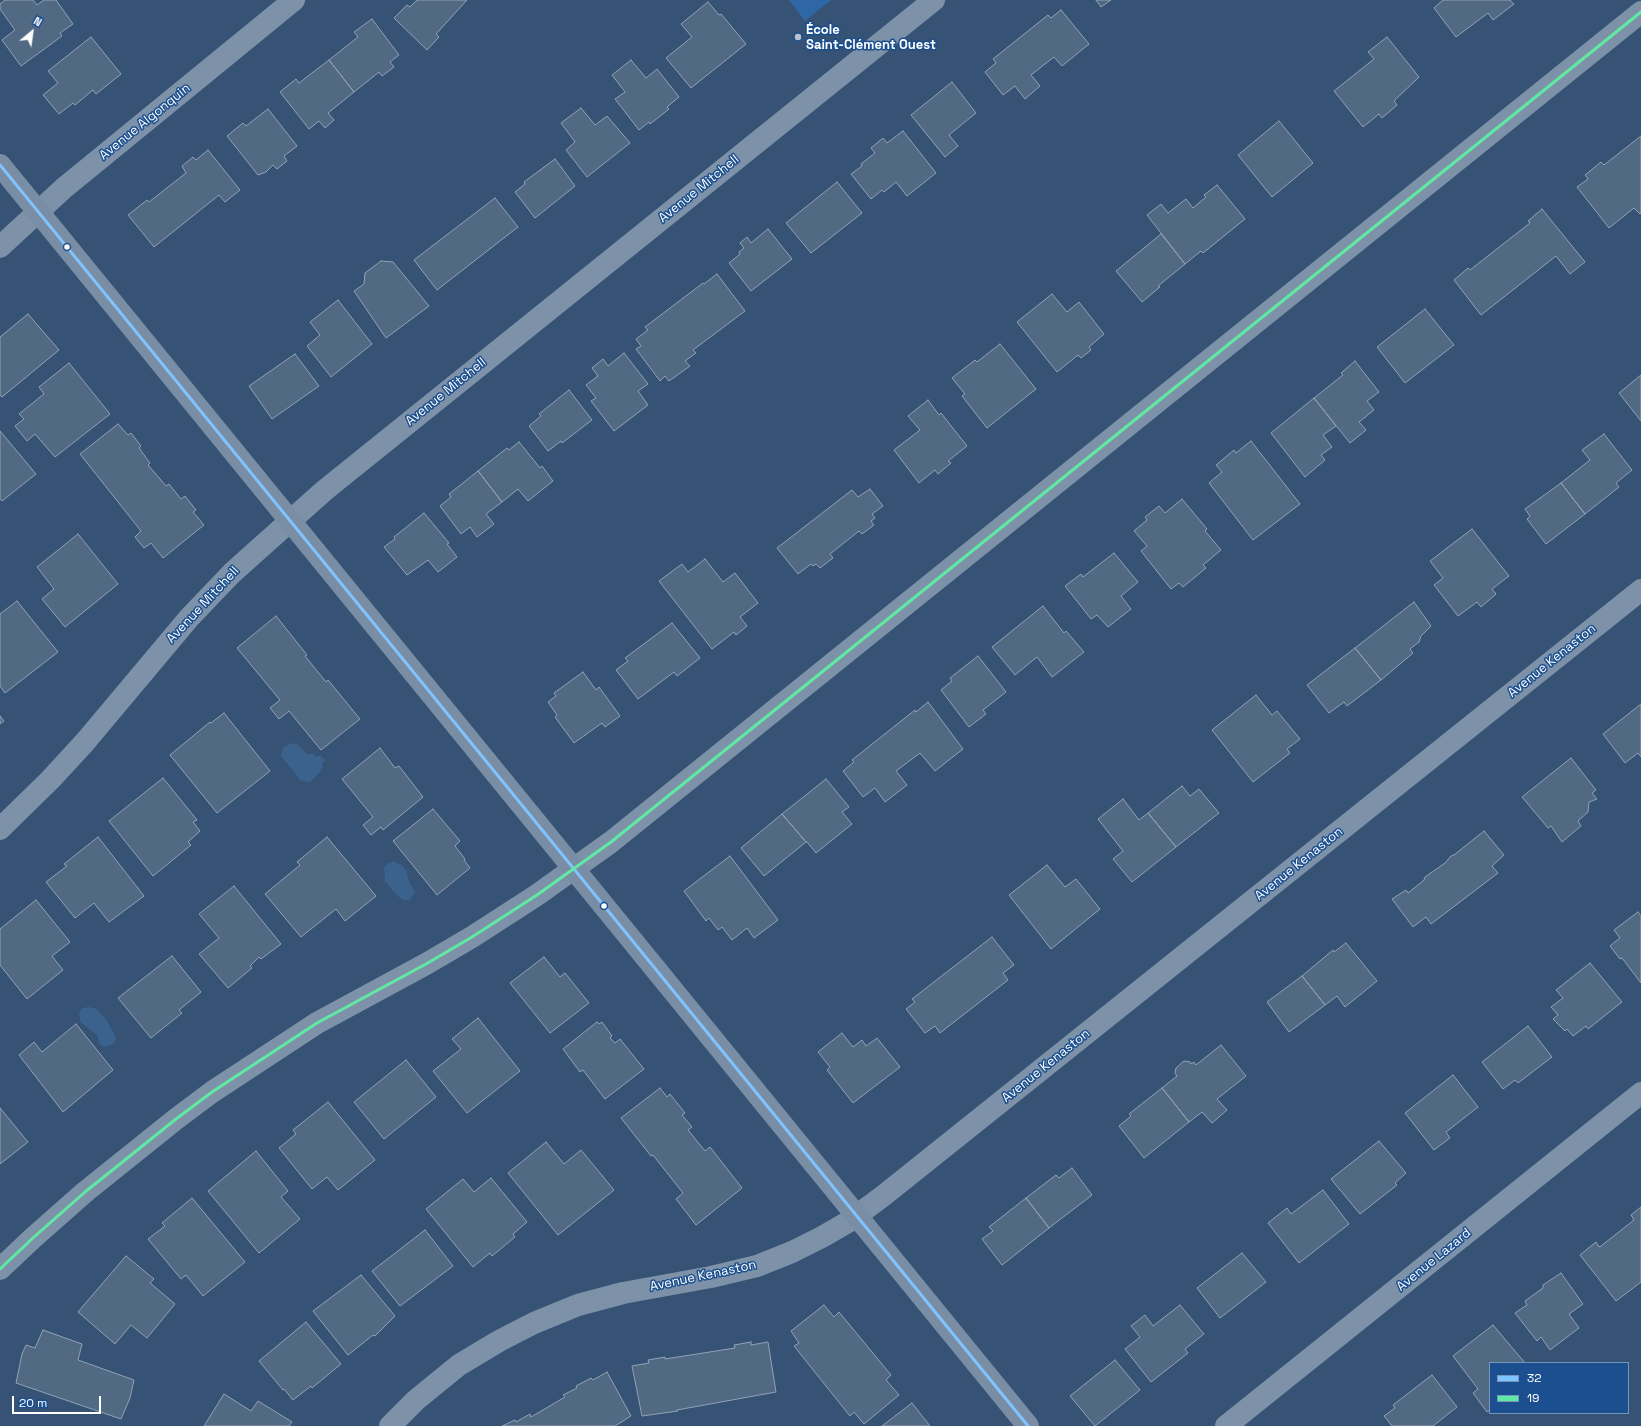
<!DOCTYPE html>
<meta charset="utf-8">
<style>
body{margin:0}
#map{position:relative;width:1641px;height:1426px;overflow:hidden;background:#365274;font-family:"Space Grotesk",sans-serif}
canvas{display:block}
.legend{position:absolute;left:1489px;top:1362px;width:140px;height:52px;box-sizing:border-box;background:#1b4f8f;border:1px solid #7695bc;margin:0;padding:5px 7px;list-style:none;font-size:12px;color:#fff}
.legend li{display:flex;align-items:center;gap:8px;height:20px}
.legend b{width:20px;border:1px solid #7695bc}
.north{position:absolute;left:12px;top:12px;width:40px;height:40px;-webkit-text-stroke:3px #1b4f8f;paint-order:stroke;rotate:29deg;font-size:11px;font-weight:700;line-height:16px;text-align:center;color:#fff}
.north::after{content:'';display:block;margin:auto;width:14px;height:18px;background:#fff;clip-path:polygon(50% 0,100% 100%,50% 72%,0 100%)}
.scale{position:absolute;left:12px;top:1396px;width:89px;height:18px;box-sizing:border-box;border:2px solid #fff;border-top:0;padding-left:5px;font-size:12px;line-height:14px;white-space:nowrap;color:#fff;-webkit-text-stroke:3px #1b4f8f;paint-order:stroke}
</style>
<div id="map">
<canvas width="1641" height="1426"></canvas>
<ul class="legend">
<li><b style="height:5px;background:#80c4ff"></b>32</li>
<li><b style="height:5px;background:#60e9a3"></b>19</li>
</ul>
<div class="north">N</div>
<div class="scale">20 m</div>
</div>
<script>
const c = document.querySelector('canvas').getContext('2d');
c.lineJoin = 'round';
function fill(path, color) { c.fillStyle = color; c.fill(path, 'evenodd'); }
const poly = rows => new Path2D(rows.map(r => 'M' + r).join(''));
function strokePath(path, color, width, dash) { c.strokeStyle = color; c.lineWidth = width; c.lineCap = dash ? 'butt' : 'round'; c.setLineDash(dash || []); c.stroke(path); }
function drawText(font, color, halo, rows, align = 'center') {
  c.font = font + ' "Space Grotesk",sans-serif'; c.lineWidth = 3; c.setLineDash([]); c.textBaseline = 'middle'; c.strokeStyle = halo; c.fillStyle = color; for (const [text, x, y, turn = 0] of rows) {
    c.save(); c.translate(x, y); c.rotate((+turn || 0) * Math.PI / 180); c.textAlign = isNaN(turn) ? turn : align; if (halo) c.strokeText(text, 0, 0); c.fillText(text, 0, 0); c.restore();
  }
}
const green = poly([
 [789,0,831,0,805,21]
]);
const water = poly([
 [290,743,298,745,308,755,312,753,317,757,320,755,325,760,322,763,323,767,321,771,310,782,301,781,281,756,283,748],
 [393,861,402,865,406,870,409,881,415,892,410,900,403,900,399,897,392,890,385,881,384,868,387,864],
 [89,1007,97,1009,105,1018,115,1035,116,1040,113,1044,104,1047,100,1045,97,1035,80,1022,79,1013,82,1008]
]);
const building = poly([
 [5,0,33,0,37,5,44,0,56,0,73,24,60,33,62,36,21,66,2,40,15,30,0,9,0,4,5,0],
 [417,0,467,0,436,34,439,37,427,50,394,18,407,5,410,7,417,0],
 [1096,0,1111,0,1101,7,1096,0],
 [1443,0,1510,0,1514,4,1493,20,1488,13,1456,37,1434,8,1443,0],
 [708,2,719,15,721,14,746,44,691,88,666,58,692,37,681,24,708,2],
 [1061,10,1089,44,1062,66,1054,57,1031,75,1040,86,1025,99,1015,86,1003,95,985,72,996,63,993,59,1048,15,1051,18,1061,10],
 [372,19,399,55,390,62,394,67,382,76,379,72,354,92,329,60,358,37,354,32,372,19],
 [91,37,121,74,96,94,93,90,75,105,73,103,59,114,43,95,58,83,48,71,91,37],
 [1387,37,1419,77,1394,101,1397,105,1382,118,1379,114,1363,127,1334,91,1374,59,1368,52,1387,37],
 [329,60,354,92,328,113,334,120,325,128,319,121,309,129,280,92,296,79,299,83,329,60],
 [631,60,646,78,657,69,679,97,667,107,669,109,650,124,649,122,639,130,615,99,625,92,612,75,631,60],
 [952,82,976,113,949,135,958,146,945,157,911,115,952,82],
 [581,108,595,125,607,116,630,143,587,177,566,150,575,142,561,123,581,108],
 [268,109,297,146,284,156,287,161,277,169,273,165,266,172,258,175,227,136,243,123,246,126,268,109],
 [1279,121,1313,163,1272,197,1238,155,1279,121],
 [903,131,936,173,907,196,896,182,884,192,882,190,871,199,851,174,862,166,861,164,875,153,871,148,883,138,887,143,903,131],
 [1641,136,1641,213,1640,214,1634,208,1609,228,1577,187,1588,179,1585,175,1601,162,1604,165,1641,136],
 [208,150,240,190,225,202,219,195,154,247,128,215,147,200,149,202,186,173,182,166,193,157,196,160,208,150],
 [555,159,575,186,535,218,515,192,525,184,524,182,555,159],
 [837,182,862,213,811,253,786,223,837,182],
 [1217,185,1245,219,1203,253,1201,251,1185,264,1147,215,1161,204,1168,213,1186,199,1193,208,1206,197,1204,195,1217,185],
 [495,198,518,227,437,290,414,260,495,198],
 [1542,209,1585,262,1570,274,1556,256,1481,315,1454,280,1468,268,1470,270,1530,223,1528,221,1542,209],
 [768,229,792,259,751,291,729,263,740,254,739,252,744,248,740,243,747,237,751,243,768,229],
 [1161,234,1185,264,1158,286,1160,287,1142,302,1116,271,1161,234],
 [381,261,393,262,429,306,386,338,354,291,364,284,365,273,381,261],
 [717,274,745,311,693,350,696,353,685,361,690,366,669,381,665,376,660,381,636,349,641,346,636,339,648,330,645,327,703,283,704,284,717,274],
 [1052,294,1067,312,1079,302,1104,334,1089,347,1091,350,1081,358,1078,355,1057,372,1017,322,1052,294],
 [338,300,372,344,331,377,307,346,320,335,310,322,338,300],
 [1425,309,1454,345,1405,383,1377,347,1425,309],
 [28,314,59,350,2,397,0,395,0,337,28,314],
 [1000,344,1036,389,987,428,962,396,965,394,952,378,975,360,977,362,1000,344],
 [624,353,648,384,638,391,648,405,614,431,591,401,596,398,586,385,598,376,592,368,603,359,608,366,624,353],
 [295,354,319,386,272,419,249,386,295,354],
 [1355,361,1379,392,1367,401,1374,410,1359,422,1366,430,1350,443,1314,398,1343,375,1341,373,1355,361],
 [69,363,110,414,55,457,35,434,27,441,15,426,24,419,19,414,44,394,39,387,69,363],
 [1641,375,1641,421,1619,393,1641,375],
 [569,390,592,420,562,443,561,441,548,451,529,426,541,416,539,414,569,390],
 [1314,398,1336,426,1323,435,1332,447,1321,455,1325,460,1305,477,1271,433,1314,398],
 [928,400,939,415,941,413,967,446,948,461,951,463,938,474,935,470,919,483,894,450,920,430,908,416,928,400],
 [118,424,128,435,131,433,141,446,139,448,150,463,148,465,166,486,169,484,181,499,185,496,196,510,193,512,204,525,163,558,151,543,144,548,135,537,141,531,80,454,118,424],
 [0,431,36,474,2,501,0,499,0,431],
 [1604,434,1632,470,1616,483,1619,487,1585,514,1561,483,1590,460,1582,450,1604,434],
 [1251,441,1300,504,1253,540,1209,483,1222,472,1216,465,1234,450,1236,453,1251,441],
 [519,442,540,468,542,466,553,481,528,501,518,489,502,502,478,471,507,448,509,450,519,442],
 [478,471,502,502,486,514,494,524,477,537,470,527,461,534,440,506,451,497,449,494,478,471],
 [1561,483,1585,514,1546,544,1527,519,1530,516,1525,509,1561,483],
 [870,489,883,506,872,514,875,518,871,521,874,525,862,534,859,531,830,554,833,558,820,568,816,564,813,566,811,564,798,574,777,548,852,490,858,497,870,489],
 [1182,499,1207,529,1205,531,1221,550,1203,565,1206,568,1183,587,1179,583,1171,589,1141,551,1147,546,1134,531,1147,520,1145,517,1159,506,1165,513,1182,499],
 [424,513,449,543,447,544,457,557,438,572,428,560,407,575,384,547,395,539,394,537,424,513],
 [1472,529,1509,576,1492,589,1496,594,1481,607,1477,602,1458,616,1434,585,1443,578,1430,561,1472,529],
 [78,534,118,584,65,627,42,599,54,589,37,567,78,534],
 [1114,553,1138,582,1121,596,1131,609,1108,627,1097,615,1091,619,1065,586,1081,574,1083,577,1114,553],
 [705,559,723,582,735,573,758,603,740,617,747,626,736,635,734,632,712,649,659,581,682,564,688,572,705,559],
 [17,601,58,652,5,693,0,686,0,614,17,601],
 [1414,602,1431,626,1421,636,1419,642,1410,649,1413,653,1381,680,1355,648,1414,602],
 [1043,606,1064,633,1066,631,1084,652,1052,677,1037,657,1015,675,992,647,1043,606],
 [276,616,307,655,305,656,326,682,328,680,360,719,321,750,289,711,279,719,270,708,280,700,237,648,276,616],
 [672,623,700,658,677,676,674,672,638,699,616,670,628,661,625,658,672,623],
 [1355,648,1381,680,1347,706,1344,702,1329,713,1307,685,1355,648],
 [978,656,1006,692,983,710,986,714,969,727,941,690,952,681,950,678,978,656],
 [583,672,596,690,599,687,620,716,605,727,602,723,574,743,555,717,557,715,548,702,556,696,554,693,583,672],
 [1256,695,1272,715,1277,711,1300,739,1287,749,1290,753,1253,782,1212,730,1256,695],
 [928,702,963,749,935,771,920,753,896,771,907,785,885,802,875,788,863,797,843,771,854,762,852,760,915,710,916,712,928,702],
 [1641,704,1641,757,1638,753,1625,763,1603,734,1641,704],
 [224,713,270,771,217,813,170,755,210,722,211,723,224,713],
 [0,716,4,721,0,724,0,716],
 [380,748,395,768,399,766,423,797,383,830,381,827,371,835,363,825,373,817,342,779,380,748],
 [1571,758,1596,790,1592,793,1597,799,1589,802,1588,812,1578,821,1581,826,1562,842,1551,826,1548,828,1522,797,1571,758],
 [163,778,197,820,193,822,200,831,188,842,191,845,153,876,109,821,163,778],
 [826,779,849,807,842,812,852,824,816,853,807,842,806,842,782,814,826,779],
 [1182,786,1190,796,1199,789,1219,813,1176,847,1148,813,1182,786],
 [1123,799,1139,820,1148,813,1176,847,1132,882,1113,859,1123,851,1098,819,1123,799],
 [433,809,460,841,455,846,465,859,464,860,470,868,437,895,393,841,433,809],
 [782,814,806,842,764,876,741,848,782,814],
 [1484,831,1504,855,1492,866,1498,873,1431,924,1426,917,1413,927,1392,899,1406,890,1408,893,1424,880,1425,877,1445,863,1451,856,1454,855,1484,831],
 [98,837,144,896,109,922,94,903,75,918,46,882,67,866,64,864,98,837],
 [327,837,376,896,345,921,336,909,301,937,265,894,300,865,297,862,327,837],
 [730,856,778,920,754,938,747,928,732,940,722,927,718,930,709,918,706,921,684,891,730,856],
 [1047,865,1065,887,1076,879,1100,909,1051,949,1009,895,1047,865],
 [234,886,281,944,261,959,259,957,250,966,252,968,228,988,199,954,219,938,199,914,234,886],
 [36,900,70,942,52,956,63,970,27,999,0,965,0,929,36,900],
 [1638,912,1641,916,1641,983,1622,958,1620,959,1610,946,1620,938,1614,930,1638,912],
 [992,937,1014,965,1003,973,1008,980,940,1033,935,1026,925,1033,906,1009,915,1002,912,999,992,937],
 [1346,943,1377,981,1345,1007,1337,996,1325,1005,1302,976,1333,950,1334,952,1346,943],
 [172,956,201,992,179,1010,182,1013,151,1038,118,998,172,956],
 [544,957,560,977,565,973,589,1003,550,1033,510,983,544,957],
 [1590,963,1622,1002,1588,1029,1586,1026,1573,1036,1567,1029,1565,1031,1553,1019,1558,1015,1551,1007,1563,998,1556,990,1590,963],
 [1302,976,1325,1005,1289,1032,1267,1002,1302,976],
 [478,1018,520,1071,467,1113,433,1071,461,1049,452,1039,478,1018],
 [597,1022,599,1024,602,1022,612,1036,610,1038,615,1043,620,1039,644,1069,605,1099,583,1070,580,1072,563,1049,597,1022],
 [76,1024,113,1070,63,1112,19,1055,34,1042,42,1052,76,1024],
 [1528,1026,1552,1057,1518,1083,1515,1080,1503,1089,1482,1062,1528,1026],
 [842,1033,853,1047,862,1040,866,1046,877,1038,900,1067,853,1103,827,1070,830,1067,818,1052,842,1033],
 [1221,1045,1246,1076,1217,1099,1227,1110,1212,1123,1202,1112,1189,1122,1162,1088,1177,1076,1175,1073,1176,1068,1184,1061,1190,1062,1191,1064,1194,1062,1196,1065,1221,1045],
 [406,1060,436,1097,384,1139,354,1102,406,1060],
 [1453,1075,1478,1107,1446,1132,1450,1138,1434,1150,1405,1113,1453,1075],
 [660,1088,667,1097,670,1094,685,1113,682,1115,692,1127,688,1130,705,1151,710,1147,742,1188,696,1225,676,1199,683,1193,653,1155,651,1156,621,1118,660,1088],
 [1162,1088,1189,1122,1144,1158,1119,1126,1131,1116,1129,1114,1162,1088],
 [328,1102,375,1160,338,1190,327,1177,312,1189,279,1148,296,1134,293,1130,328,1102],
 [0,1108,28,1142,0,1164,0,1108],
 [1379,1141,1406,1173,1395,1183,1397,1185,1360,1214,1331,1179,1379,1141],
 [546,1142,564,1164,581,1150,614,1190,558,1235,508,1173,546,1142],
 [256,1151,288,1191,281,1197,300,1219,259,1253,208,1191,256,1151],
 [1072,1168,1092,1195,1049,1228,1026,1198,1056,1175,1059,1178,1072,1168],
 [491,1178,527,1222,513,1234,515,1237,492,1256,490,1253,473,1267,426,1209,463,1179,474,1192,491,1178],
 [1323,1190,1349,1224,1299,1263,1268,1223,1287,1208,1291,1214,1323,1190],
 [192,1198,245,1262,203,1296,186,1275,181,1279,148,1239,165,1226,162,1223,192,1198],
 [1026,1198,1049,1228,1002,1265,982,1239,993,1231,989,1227,1026,1198],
 [1641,1207,1641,1282,1616,1301,1580,1255,1596,1242,1599,1247,1601,1246,1634,1220,1631,1215,1641,1207],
 [425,1230,453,1266,400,1306,372,1271,425,1230],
 [1242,1253,1266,1282,1220,1318,1197,1288,1242,1253],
 [126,1256,154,1279,150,1283,175,1304,147,1338,131,1325,115,1344,78,1312,126,1256],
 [1561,1273,1583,1304,1569,1314,1579,1328,1550,1350,1541,1337,1537,1341,1515,1313,1527,1305,1525,1301,1543,1288,1543,1285,1561,1273],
 [361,1275,395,1316,375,1336,373,1335,348,1355,313,1311,361,1275],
 [824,1305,834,1317,839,1312,891,1375,886,1380,899,1395,864,1424,854,1412,850,1416,794,1346,799,1343,791,1331,824,1305],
 [1180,1305,1204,1334,1185,1349,1188,1353,1151,1382,1125,1349,1140,1337,1131,1326,1145,1315,1153,1326,1180,1305],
 [306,1322,341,1364,312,1388,311,1386,293,1400,284,1389,283,1390,259,1361,306,1322],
 [1493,1325,1525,1363,1490,1363,1490,1410,1487,1412,1473,1393,1478,1389,1453,1356,1493,1325],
 [43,1330,82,1344,78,1360,134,1380,130,1398,121,1419,16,1383,22,1354,26,1345,35,1348,43,1330],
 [751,1342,751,1345,768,1342,776,1392,677,1410,678,1411,642,1416,632,1366,649,1363,648,1360,665,1357,665,1359,735,1348,734,1345,751,1342],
 [1115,1360,1140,1390,1095,1426,1070,1396,1115,1360],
 [607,1372,631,1416,615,1426,502,1426,515,1420,516,1422,530,1414,531,1417,565,1397,563,1395,577,1388,576,1386,591,1378,593,1380,607,1372],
 [1432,1375,1457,1407,1433,1426,1392,1426,1384,1416,1395,1408,1393,1405,1432,1375],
 [224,1394,251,1411,258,1401,292,1422,289,1426,204,1426,224,1394],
 [912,1403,930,1426,882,1426,912,1403]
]);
const minor = poly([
 [0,247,64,188,294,0],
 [0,829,50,780,85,742,189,618,232,573,261,547,325,490,934,0],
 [0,1269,34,1237,85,1192,176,1119,212,1092,317,1023,426,964,472,937,537,895,611,842,1641,12],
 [390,1426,416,1400,459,1365,499,1341,534,1323,578,1305,623,1293,711,1277,757,1266,792,1252,822,1237,848,1222,883,1196,1641,590],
 [1226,1426,1641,1093]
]);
const secondary = poly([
 [0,165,1028,1426]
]);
const bus1 = poly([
 [0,165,1028,1426]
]);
const bus2 = poly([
 [0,1269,34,1237,85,1192,176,1119,212,1092,317,1023,426,964,472,937,537,895,611,842,1641,12]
]);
const markers = [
 [798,37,4,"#b9c2ce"],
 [67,247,3.5,"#fff"],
 [604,906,3.5,"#fff"]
];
const poiNames = [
 ["École",806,30],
 ["Saint-Clément Ouest",806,45]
];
const streetNames = [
 ["Avenue Algonquin",145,122,-39],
 ["Avenue Mitchell",699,189,-39],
 ["Avenue Mitchell",446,392,-39],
 ["Avenue Mitchell",203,605,-47],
 ["Avenue Kenaston",1552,661,-39],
 ["Avenue Kenaston",1299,864,-39],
 ["Avenue Kenaston",1046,1066,-39],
 ["Avenue Lazard",1434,1260,-39],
 ["Avenue Kenaston",703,1276,-12]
];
fill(green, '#2f66a5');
fill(water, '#3b618d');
fill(building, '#526984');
strokePath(building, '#92a2b6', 1);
strokePath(minor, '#7d92a8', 22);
strokePath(secondary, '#798da4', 22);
strokePath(bus1, '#80c4ff', 3);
strokePath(bus2, '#60e9a3', 3);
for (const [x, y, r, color] of markers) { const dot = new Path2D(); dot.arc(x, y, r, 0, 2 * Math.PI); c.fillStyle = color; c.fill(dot); strokePath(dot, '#1b4f8f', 1.5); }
drawText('bold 13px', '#fff', '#1b4f8f', poiNames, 'left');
drawText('13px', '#fff', '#1b4f8f', streetNames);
</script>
